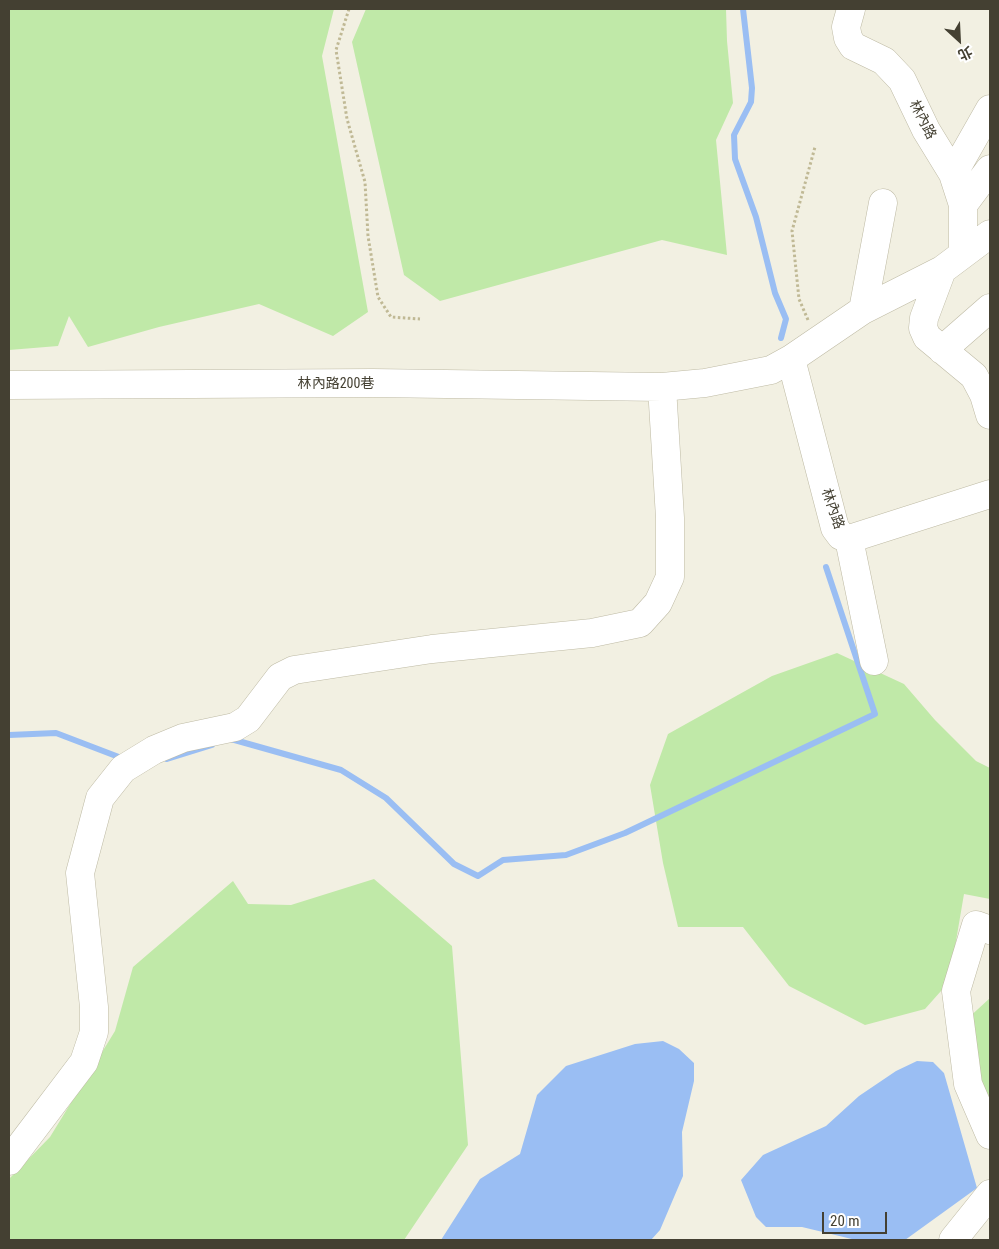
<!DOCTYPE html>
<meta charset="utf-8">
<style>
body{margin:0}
#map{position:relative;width:999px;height:1249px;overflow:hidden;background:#f2f0e2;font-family:"Roboto Condensed","Noto Sans TC",sans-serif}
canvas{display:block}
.frame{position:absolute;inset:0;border:10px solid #444032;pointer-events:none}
.north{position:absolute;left:934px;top:15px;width:50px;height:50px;-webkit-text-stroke:4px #fff;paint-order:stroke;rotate:155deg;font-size:14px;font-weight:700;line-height:20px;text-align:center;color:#444032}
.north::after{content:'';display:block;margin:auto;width:18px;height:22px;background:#444032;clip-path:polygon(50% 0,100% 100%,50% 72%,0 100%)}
.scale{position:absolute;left:822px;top:1212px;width:65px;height:22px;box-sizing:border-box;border:2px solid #444032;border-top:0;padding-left:6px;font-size:15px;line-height:18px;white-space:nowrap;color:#444032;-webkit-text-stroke:4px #fff;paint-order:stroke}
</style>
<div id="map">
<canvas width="999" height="1249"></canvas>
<div class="frame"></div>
<div class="north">北</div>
<div class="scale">20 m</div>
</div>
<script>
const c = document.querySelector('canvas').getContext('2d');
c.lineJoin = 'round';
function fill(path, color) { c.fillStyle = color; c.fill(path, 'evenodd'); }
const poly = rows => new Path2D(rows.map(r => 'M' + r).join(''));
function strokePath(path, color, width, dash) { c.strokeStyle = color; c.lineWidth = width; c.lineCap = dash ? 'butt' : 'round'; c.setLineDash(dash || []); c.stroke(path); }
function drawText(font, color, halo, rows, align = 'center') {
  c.font = font + ' "Roboto Condensed","Noto Sans TC",sans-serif'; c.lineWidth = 5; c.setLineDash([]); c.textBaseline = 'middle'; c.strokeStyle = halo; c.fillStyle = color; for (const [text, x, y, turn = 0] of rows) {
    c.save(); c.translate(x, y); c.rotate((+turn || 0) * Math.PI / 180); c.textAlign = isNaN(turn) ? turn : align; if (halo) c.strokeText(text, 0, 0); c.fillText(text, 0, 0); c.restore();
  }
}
const green = poly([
 [9,9,334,9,322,56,368,312,333,336,259,304,159,327,88,347,69,316,58,346,9,350],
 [366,9,726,9,727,41,733,103,716,140,727,255,662,240,440,301,404,275,352,42],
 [837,653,904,684,935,720,976,761,990,768,990,899,964,894,949,982,925,1009,865,1025,789,986,743,927,678,927,663,863,650,785,668,734,772,676],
 [374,879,452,946,468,1145,404,1240,9,1240,9,1179,50,1137,115,1031,133,967,233,881,248,904,291,905],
 [990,998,990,1152,982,1093,965,1021]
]);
const water = poly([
 [663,1041,679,1049,694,1063,694,1081,682,1132,683,1176,660,1230,651,1240,441,1240,480,1179,520,1154,537,1095,566,1066,635,1044],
 [917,1061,933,1062,944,1073,977,1188,905,1240,856,1240,802,1227,766,1227,756,1217,741,1180,763,1155,826,1126,859,1096,896,1071]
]);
const stream = poly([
 [743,9,752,88,751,102,734,135,735,159,756,217,775,293,786,319,781,338],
 [9,735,56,733,124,759],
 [231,739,341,770,386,798,454,864,478,876,503,860,566,855,625,833,875,714,826,567],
 [167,759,212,745]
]);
const path = poly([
 [349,9,336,50,347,119,365,182,368,236,378,297,391,317,420,319],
 [808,320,799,299,792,231,815,147]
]);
const minor = poly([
 [851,9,846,27,848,38,853,46,884,61,902,80,926,130,953,174,963,205,963,253],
 [953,174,990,109],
 [963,205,990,169],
 [942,270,924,318,923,328,927,337,974,376,984,395,990,415],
 [863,310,883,203],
 [942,350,990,308],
 [791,359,835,528,841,536,849,539,990,494],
 [9,385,373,383,662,387,705,383,771,370,791,359,863,310,942,270,990,234],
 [849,539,874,661],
 [990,930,976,925,956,991,968,1084,990,1135],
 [9,1161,84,1062,94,1032,94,1007,80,873,100,798,123,769,154,750,183,738,235,727,248,719,280,677,294,670,432,649,592,633,640,623,658,603,670,577,670,518,662,387],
 [953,1240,990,1194]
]);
const streetNames = [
 ["林內路",922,120,63],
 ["林內路200巷",336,384],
 ["林內路",832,509,71]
];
fill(green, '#c0e9a8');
fill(water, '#9abef3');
strokePath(stream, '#9abef3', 6);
strokePath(minor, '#bebaa4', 29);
strokePath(path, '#c0b995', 3, [2.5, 2.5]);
strokePath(minor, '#fff', 28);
drawText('14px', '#444032', '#fff', streetNames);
</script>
